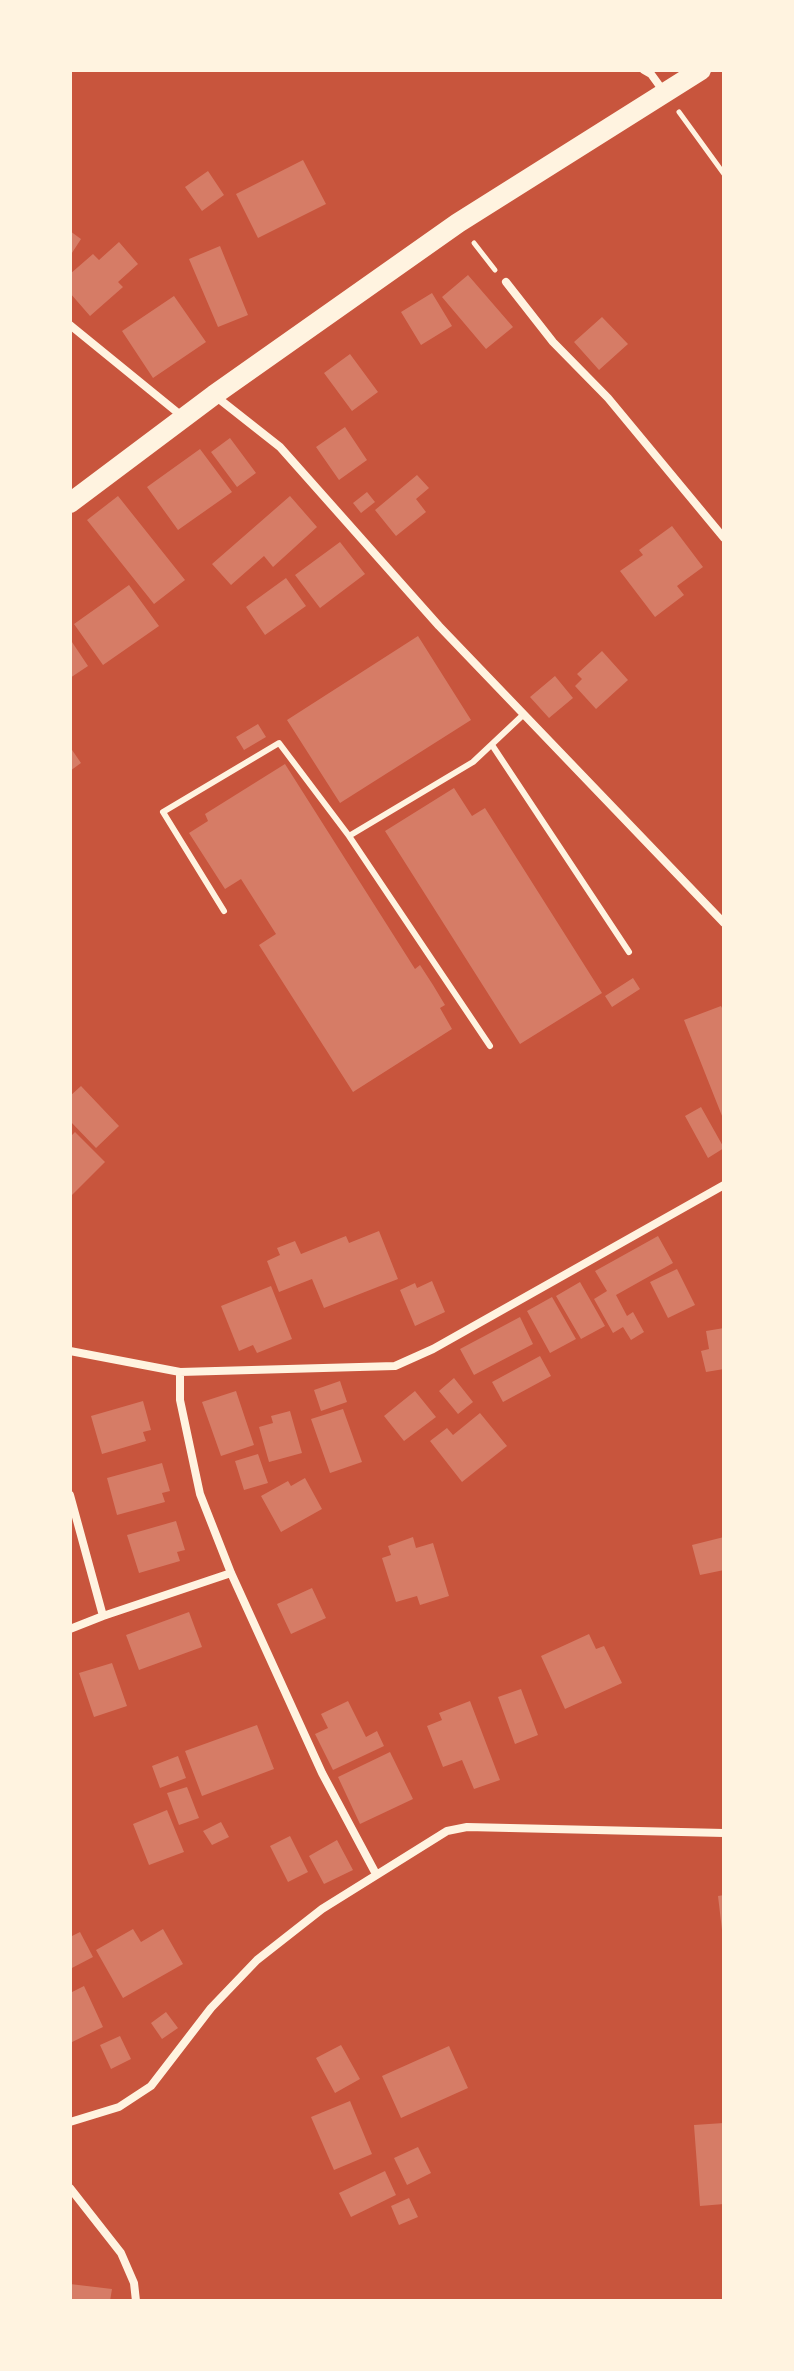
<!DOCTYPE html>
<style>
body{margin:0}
#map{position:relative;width:794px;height:2371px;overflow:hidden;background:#c8553d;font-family:"IBM Plex Sans",sans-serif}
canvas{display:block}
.frame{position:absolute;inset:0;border:72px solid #fff3e0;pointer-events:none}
</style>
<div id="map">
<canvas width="794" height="2371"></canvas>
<div class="frame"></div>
</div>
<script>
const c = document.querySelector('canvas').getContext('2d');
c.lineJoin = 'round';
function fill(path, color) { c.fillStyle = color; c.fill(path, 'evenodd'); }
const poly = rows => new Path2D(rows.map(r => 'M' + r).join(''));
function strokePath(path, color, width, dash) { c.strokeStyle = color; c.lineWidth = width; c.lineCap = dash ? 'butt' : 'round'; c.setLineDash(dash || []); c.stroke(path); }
const building = poly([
 [303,160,326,204,258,238,236,194],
 [208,171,224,195,202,211,185,187],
 [70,231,81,239,70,256],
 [119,242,138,264,118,282,123,287,90,316,70,293,70,274,93,254,99,260],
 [220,246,248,315,218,327,189,259],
 [468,275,513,327,486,349,442,297],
 [432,293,452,326,421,345,401,312],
 [174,296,206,342,153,378,122,331],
 [602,317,628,344,599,370,574,342],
 [350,354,378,392,352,411,324,373],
 [345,427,367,460,339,480,316,447],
 [230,438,256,473,237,487,211,452],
 [200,449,232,492,178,530,147,487],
 [417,475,429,488,416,499,426,512,396,536,375,510],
 [367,492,375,502,361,513,353,503],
 [118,496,185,580,154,604,87,520],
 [290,496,317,527,273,567,264,556,231,585,212,564],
 [672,526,703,567,677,586,684,595,655,617,620,571,643,555,639,550],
 [340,542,365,574,320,608,295,575],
 [286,578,306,606,265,635,246,607],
 [129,585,159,626,103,665,74,624],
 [418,636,471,720,340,803,287,720],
 [70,639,88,666,70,678],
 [602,651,628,680,596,709,575,686,582,679,577,674],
 [555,676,573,698,549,718,530,697],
 [258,724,266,737,244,750,236,737],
 [70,747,81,763,70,771],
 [285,764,415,969,420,965,433,985,445,1005,440,1008,452,1029,353,1092,259,945,276,934,241,879,225,889,189,833,208,821,205,814],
 [454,788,472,816,485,808,602,993,520,1044,385,831],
 [633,978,640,989,612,1007,605,996],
 [721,1006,724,1012,724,1121,684,1020],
 [81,1086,119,1126,96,1148,70,1121,70,1096],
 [701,1107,724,1148,708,1158,685,1116],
 [75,1132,105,1162,70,1197,70,1137],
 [379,1231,398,1279,324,1308,312,1279,279,1292,267,1261,280,1255,277,1248,295,1241,301,1254,346,1236,349,1243],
 [658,1236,673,1263,616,1295,627,1316,633,1312,644,1332,631,1340,623,1327,613,1333,594,1299,607,1291,595,1271],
 [677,1269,695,1305,668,1318,650,1282],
 [432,1281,445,1312,415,1326,400,1290,415,1283,417,1288],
 [580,1282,605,1326,581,1339,556,1296],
 [271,1286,292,1339,257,1353,253,1345,239,1351,221,1306],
 [552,1297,576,1339,550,1353,527,1311],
 [520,1317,533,1344,474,1375,460,1349],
 [724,1328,724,1369,706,1372,701,1351,709,1349,706,1331],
 [540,1356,551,1376,503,1402,492,1382],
 [454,1378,473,1402,458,1414,439,1391],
 [340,1381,347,1402,321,1411,314,1390],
 [236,1391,254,1445,221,1456,202,1402],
 [415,1391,436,1417,404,1441,384,1416],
 [143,1401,151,1430,143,1432,146,1441,102,1454,91,1416],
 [343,1409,362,1462,330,1473,311,1419],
 [290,1411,302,1453,269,1462,259,1427,273,1423,271,1416],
 [480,1413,507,1446,462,1482,430,1441,447,1428,453,1435],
 [258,1454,268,1483,244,1490,235,1461],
 [162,1463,170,1491,162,1493,165,1502,117,1515,107,1478],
 [305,1478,322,1509,281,1532,261,1496,288,1481,291,1486],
 [176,1521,185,1550,177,1552,180,1561,139,1573,127,1535],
 [413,1537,416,1548,433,1543,449,1596,420,1605,417,1596,396,1602,382,1558,391,1555,388,1546],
 [724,1537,724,1570,700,1575,692,1545],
 [312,1588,326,1618,291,1634,277,1604],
 [189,1612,202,1647,139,1670,126,1635],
 [589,1634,596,1649,604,1646,622,1683,565,1709,541,1656],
 [112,1663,127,1706,94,1717,79,1673],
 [521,1689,538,1735,515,1744,498,1697],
 [348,1701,366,1737,377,1731,384,1746,333,1770,315,1734,328,1728,321,1714],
 [470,1701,500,1780,474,1789,462,1760,443,1767,427,1726,442,1720,439,1713],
 [257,1725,274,1769,202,1796,185,1751],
 [390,1752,413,1799,360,1824,338,1777],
 [178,1756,186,1778,160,1788,152,1766],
 [187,1787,199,1818,179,1825,167,1793],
 [167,1810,184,1852,149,1865,133,1824],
 [221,1822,229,1837,212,1845,203,1831],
 [290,1836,308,1872,288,1882,270,1846],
 [337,1840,353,1870,324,1884,309,1856],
 [724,1895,724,1930,722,1930,718,1896],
 [133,1929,141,1942,163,1929,183,1964,123,1998,96,1950],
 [80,1932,93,1957,70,1969,70,1937],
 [84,1986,103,2027,70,2043,70,1993],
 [166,2012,178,2028,162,2039,151,2023],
 [120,2036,131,2059,111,2069,100,2045],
 [341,2045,360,2079,335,2093,316,2058],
 [449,2046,468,2088,401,2118,382,2076],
 [350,2101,372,2154,334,2170,311,2117],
 [724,2123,724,2204,700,2206,694,2125],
 [418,2147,431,2173,407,2185,394,2158],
 [385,2171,396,2195,351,2217,339,2193],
 [409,2198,418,2217,399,2225,391,2206],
 [70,2284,112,2289,110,2301,70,2301]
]);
const path = poly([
 [679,112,724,174],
 [474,243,495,270]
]);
const service = poly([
 [492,745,629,952],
 [224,911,163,812,279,743,349,836],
 [490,1046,349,836,473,762,524,714]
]);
const minor = poly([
 [644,70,651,74,664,92],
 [506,282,553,342,608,398,724,538],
 [70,325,183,417],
 [214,395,280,447,439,626,724,923],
 [70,1351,180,1372,395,1366,433,1349,724,1185],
 [180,1372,180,1400,200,1494,231,1573,322,1773,376,1874],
 [70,1495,103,1616,231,1573],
 [70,1629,103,1616],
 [70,2122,119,2107,151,2086,211,2008,257,1960,322,1909,447,1831,467,1827,724,1833],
 [70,2188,121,2253,134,2283,136,2301]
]);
const primary = poly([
 [70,503,214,395,458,223,701,70]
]);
fill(building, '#d67c66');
strokePath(path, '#fff3e0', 5);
strokePath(service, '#fff3e0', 6);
strokePath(minor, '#fff3e0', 8);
strokePath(primary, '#fff3e0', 20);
</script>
